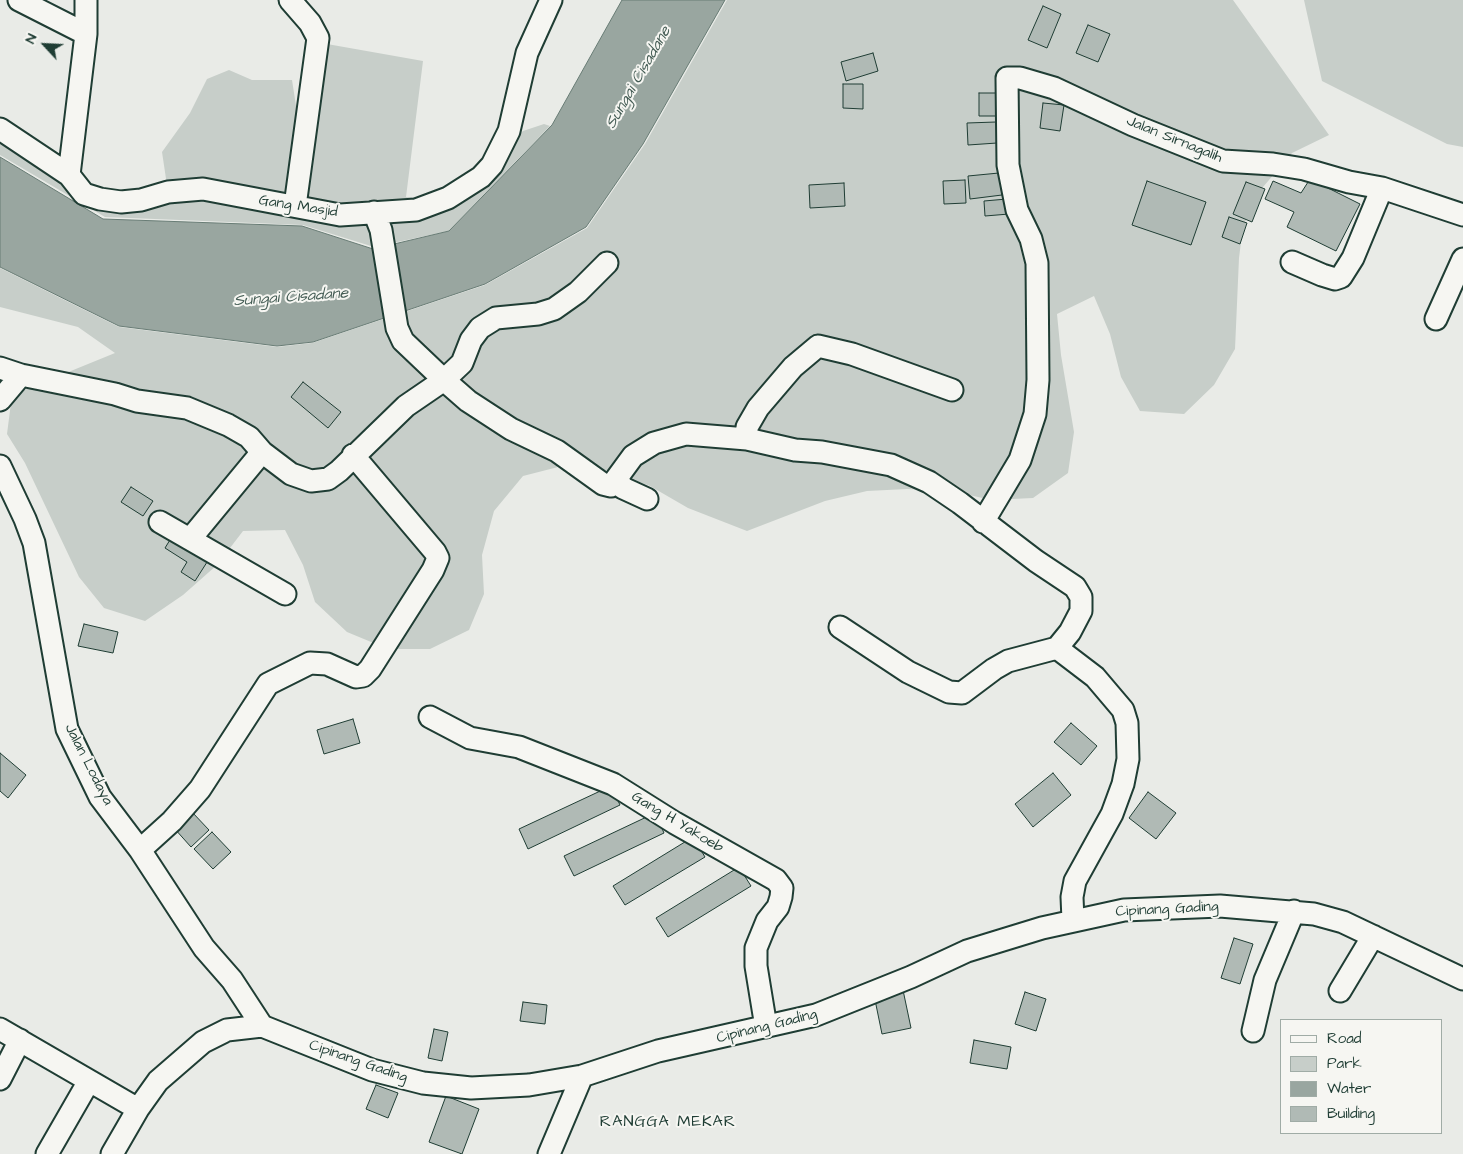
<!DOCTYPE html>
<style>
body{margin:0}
#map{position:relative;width:1463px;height:1154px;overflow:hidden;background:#e9ebe7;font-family:"Architects Daughter",sans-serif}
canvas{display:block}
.legend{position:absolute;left:1280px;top:1019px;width:162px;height:115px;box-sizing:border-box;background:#f6f6f2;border:1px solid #a0aca6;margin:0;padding:6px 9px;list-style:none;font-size:15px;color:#1f3d34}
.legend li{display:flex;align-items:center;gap:10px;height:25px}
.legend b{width:25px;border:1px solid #a0aca6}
.north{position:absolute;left:20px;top:20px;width:50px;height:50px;-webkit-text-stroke:4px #f6f6f2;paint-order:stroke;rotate:295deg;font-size:14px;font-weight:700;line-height:20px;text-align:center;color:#1f3d34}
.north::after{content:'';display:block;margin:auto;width:18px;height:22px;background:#1f3d34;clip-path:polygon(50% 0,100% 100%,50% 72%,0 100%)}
</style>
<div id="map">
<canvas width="1463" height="1154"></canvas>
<ul class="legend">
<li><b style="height:6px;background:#f6f6f2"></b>Road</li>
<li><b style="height:14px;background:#c7cec9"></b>Park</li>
<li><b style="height:14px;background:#99a6a0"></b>Water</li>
<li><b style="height:14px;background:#b0bab5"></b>Building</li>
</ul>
<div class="north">N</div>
</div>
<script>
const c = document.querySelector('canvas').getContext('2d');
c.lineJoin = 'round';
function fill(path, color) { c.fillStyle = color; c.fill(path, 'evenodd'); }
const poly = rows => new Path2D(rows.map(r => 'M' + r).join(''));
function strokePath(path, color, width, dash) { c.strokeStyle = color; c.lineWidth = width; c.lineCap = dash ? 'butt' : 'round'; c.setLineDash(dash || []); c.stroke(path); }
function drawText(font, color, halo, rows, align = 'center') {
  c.font = font + ' "Architects Daughter",sans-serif'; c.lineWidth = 4; c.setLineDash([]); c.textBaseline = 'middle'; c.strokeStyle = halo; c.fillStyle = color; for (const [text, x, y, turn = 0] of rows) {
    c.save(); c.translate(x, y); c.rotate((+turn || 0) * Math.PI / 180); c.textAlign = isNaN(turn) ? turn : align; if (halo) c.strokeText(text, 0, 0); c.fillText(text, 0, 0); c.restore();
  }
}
const green = poly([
 [727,0,1233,0,1329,135,1292,153,1263,187,1243,226,1239,258,1235,349,1214,385,1184,414,1140,411,1121,377,1110,334,1094,296,1057,314,1061,355,1074,432,1068,473,1033,498,991,500,952,491,907,489,867,491,825,501,747,531,688,508,650,486,606,470,562,466,523,476,494,511,482,555,484,594,469,630,430,649,388,649,347,632,315,602,303,565,285,530,243,531,217,565,183,595,145,621,104,608,79,577,25,463,7,434,12,395,115,353,78,327,0,307,0,268,119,327,277,347,312,343,485,285,587,228,645,144],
 [1304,0,1463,0,1463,147,1447,144,1322,81],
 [327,44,423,61,406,197,449,200,523,131,544,124,550,126,449,231,374,247,303,225,105,217,0,155,0,129,84,194,168,192,162,152,190,113,207,79,229,70,252,80,292,80,299,125]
]);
const water = poly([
 [622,0,725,0,643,144,586,227,485,284,313,342,277,346,119,326,0,267,0,157,103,219,302,226,373,249,449,231,552,125,622,0]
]);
const building = poly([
 [1043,6,1061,14,1047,48,1028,40,1043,6],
 [1088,25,1110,34,1098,62,1076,53,1088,25],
 [873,53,878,71,846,81,841,62,873,53],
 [843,84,863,84,863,109,843,108,843,84],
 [979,93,1003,93,1003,116,979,116,979,93],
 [1043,103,1064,105,1060,131,1040,128,1043,103],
 [996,122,997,143,968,145,967,123,996,122],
 [999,173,1002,195,970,199,968,176,999,173],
 [1310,179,1360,204,1336,251,1287,227,1294,212,1265,199,1273,181,1301,193,1310,179],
 [965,180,966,203,944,204,943,181,965,180],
 [1147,181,1206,202,1191,245,1132,225,1147,181],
 [1246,182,1265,189,1252,222,1233,214,1246,182],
 [844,183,845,206,810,208,809,185,844,183],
 [1007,199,1009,214,985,216,984,201,1007,199],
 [1229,217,1247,223,1240,244,1222,237,1229,217],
 [303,382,341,412,328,428,291,397,303,382],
 [131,487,153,501,143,516,121,502,131,487],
 [173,535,209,559,195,581,181,572,187,562,165,548,173,535],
 [84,624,118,632,113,653,78,646,84,624],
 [353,719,360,743,324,754,317,730,353,719],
 [1071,723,1097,746,1081,765,1054,742,1071,723],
 [0,753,26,775,8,798,0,791,0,753],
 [1053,773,1071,795,1033,827,1015,804,1053,773],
 [611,786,620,805,528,849,519,829,611,786],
 [1148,792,1176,813,1156,839,1129,818,1148,792],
 [192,812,209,830,191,847,174,828,192,812],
 [655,813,664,833,574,876,564,856,655,813],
 [212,832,231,852,213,869,194,849,212,832],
 [693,837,705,857,625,905,613,886,693,837],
 [739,867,751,886,668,937,656,918,739,867],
 [1234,938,1253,944,1240,984,1221,978,1234,938],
 [903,990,911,1028,882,1034,874,995,903,990],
 [1025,992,1046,999,1036,1031,1015,1024,1025,992],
 [523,1002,547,1005,545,1024,520,1021,523,1002],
 [434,1029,448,1032,442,1061,428,1058,434,1029],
 [974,1040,1011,1047,1007,1069,970,1063,974,1040],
 [376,1085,398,1093,388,1118,366,1109,376,1085],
 [446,1096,479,1109,462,1154,429,1142,446,1096]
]);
const minor = poly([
 [19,0,86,34],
 [290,0,310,23,318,38,295,206],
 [0,129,69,175,84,194,100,199,121,202,141,200,168,192,203,189,340,215,416,210,448,198,481,177,492,165,509,131,527,53,551,0],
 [69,175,86,34,86,0],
 [374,212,381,230,397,328,403,341,444,380,462,363,471,340,480,328,496,318,538,314,554,309,578,292,607,263],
 [1292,262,1322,275,1335,279,1341,277,1353,258,1382,188],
 [1436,319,1463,259],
 [0,368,21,375],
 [0,400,21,375,115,394,137,401,187,408,228,425,249,437,262,452,291,474,311,481,328,479,339,471,406,406,444,380,468,401,511,429,557,451,603,484,611,486],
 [747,439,747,427,758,408,793,367,818,346,852,354,952,390],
 [0,466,25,519,34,543,67,729,100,797,140,850,204,948,232,980,262,1026],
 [611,486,633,456,654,443,686,434,747,439,795,450,822,452,891,465,929,482,960,503,1036,561,1075,587,1081,597,1081,611,1070,632,1057,648,1095,677,1123,710,1127,723,1128,759,1123,784,1112,814,1075,881,1072,897,1073,920],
 [611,486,617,479,623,488,647,499],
 [160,522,285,594],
 [983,522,1020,460,1035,414,1038,380,1037,263,1031,239,1017,210,1008,165,1007,78,1020,78,1054,88,1133,125,1223,161,1273,164,1304,169,1349,182,1382,188,1463,215],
 [191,538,262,452],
 [840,627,908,672,949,692,962,693,994,669,1008,661,1057,648],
 [430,717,470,738,519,747,613,784,675,823,776,880,782,888,781,897,778,907,767,921,756,948,756,966,766,1027],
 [140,850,172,821,200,789,268,684,310,663,327,664,356,677,363,676,370,669,433,570,438,558,435,552,353,455],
 [1340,991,1373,936],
 [0,1029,138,1109],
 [1253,1031,1265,980,1294,911],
 [0,1079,20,1040],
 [47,1154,89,1081],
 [112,1154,138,1109,158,1081,203,1042,227,1030,262,1026,372,1070,423,1083,471,1088,529,1085,582,1076,658,1051,816,1015,911,977,967,951,1042,928,1124,910,1220,906,1314,914,1343,922,1463,979],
 [549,1154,582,1076]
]);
const streetNames = [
 ["Jalan Sirnagalih",1174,140,22],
 ["Gang Masjid",298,207,9],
 ["Jalan Lodaya",88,765,63],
 ["Gang H Yakoeb",677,823,31],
 ["Cipinang Gading",1167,910,-3],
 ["Cipinang Gading",767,1027,-14],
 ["Cipinang Gading",358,1062,19]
];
const waterNames = [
 ["Sungai Cisadane",639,78,-60],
 ["Sungai Cisadane",291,298,-4]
];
const neighbourhoodNames = [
 ["RANGGA MEKAR",668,1123]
];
fill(green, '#c7cec9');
fill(water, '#99a6a0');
strokePath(water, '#687c75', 1);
fill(building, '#b0bab5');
strokePath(building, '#1f3d34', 1);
strokePath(minor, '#1f3d34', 25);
strokePath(minor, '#f6f6f2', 21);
drawText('15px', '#1f3d34', '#f6f6f2', streetNames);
drawText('italic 16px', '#445c54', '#f6f6f2', waterNames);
c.letterSpacing = '1px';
drawText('16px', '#1f3d34', '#f6f6f2', neighbourhoodNames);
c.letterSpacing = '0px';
</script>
